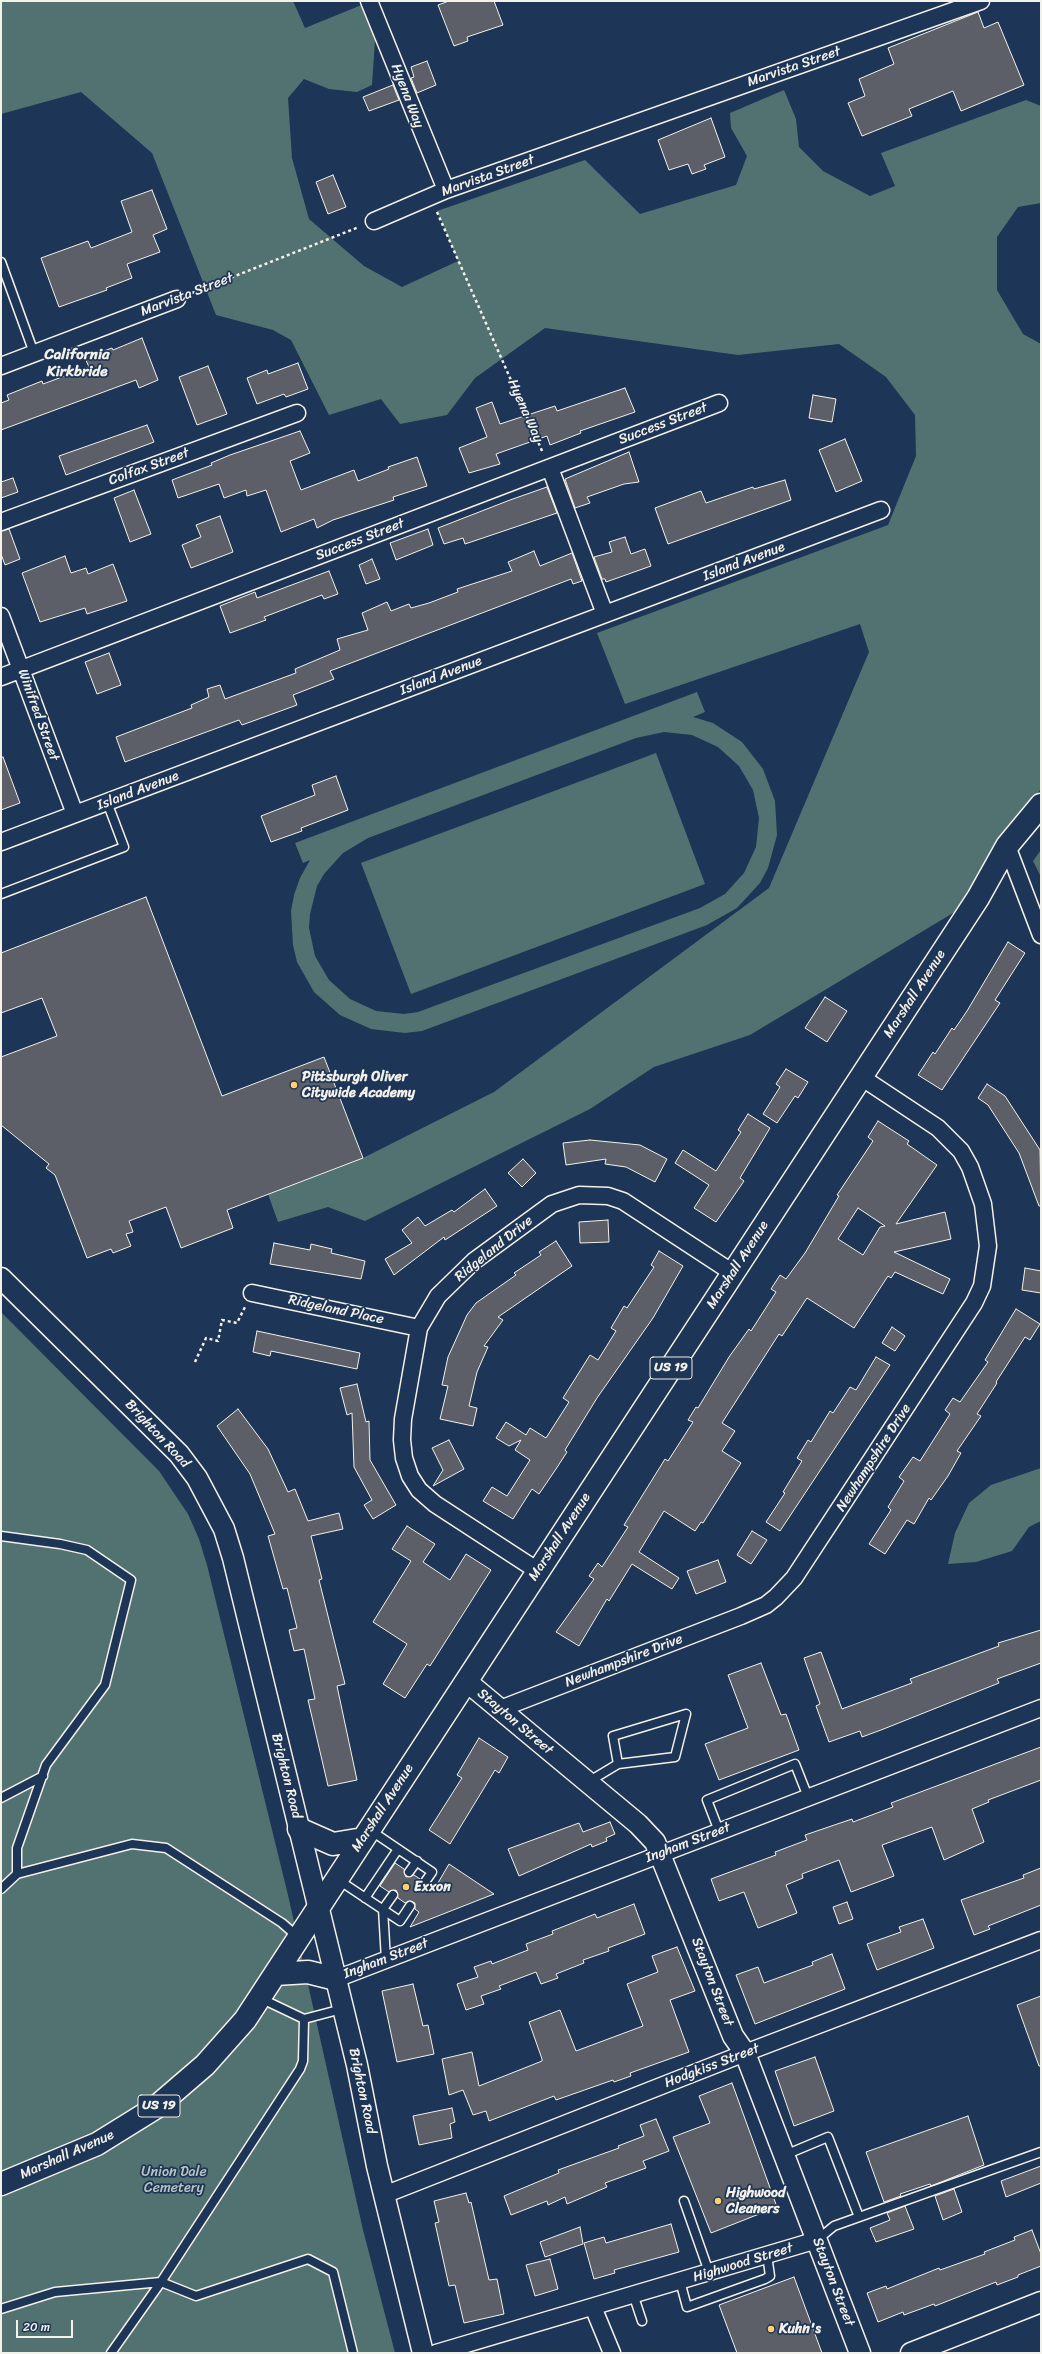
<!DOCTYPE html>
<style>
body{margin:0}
#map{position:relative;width:1042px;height:2354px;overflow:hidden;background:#1d3557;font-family:Sriracha,sans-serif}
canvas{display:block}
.frame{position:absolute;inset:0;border:2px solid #f4f1e8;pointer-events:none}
.scale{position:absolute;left:16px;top:2320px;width:57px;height:18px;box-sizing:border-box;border:2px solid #f4f1e8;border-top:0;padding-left:5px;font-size:12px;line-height:14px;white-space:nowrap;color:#f4f1e8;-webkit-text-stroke:3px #1d3557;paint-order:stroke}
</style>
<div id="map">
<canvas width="1042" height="2354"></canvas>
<div class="frame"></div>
<div class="scale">20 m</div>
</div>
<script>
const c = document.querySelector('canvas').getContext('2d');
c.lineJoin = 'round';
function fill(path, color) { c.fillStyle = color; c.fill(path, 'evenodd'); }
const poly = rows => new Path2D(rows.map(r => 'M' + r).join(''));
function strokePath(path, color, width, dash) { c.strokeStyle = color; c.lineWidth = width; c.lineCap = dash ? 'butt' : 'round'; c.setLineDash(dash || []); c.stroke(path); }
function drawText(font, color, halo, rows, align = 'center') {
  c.font = font + ' Sriracha,sans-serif'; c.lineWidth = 3.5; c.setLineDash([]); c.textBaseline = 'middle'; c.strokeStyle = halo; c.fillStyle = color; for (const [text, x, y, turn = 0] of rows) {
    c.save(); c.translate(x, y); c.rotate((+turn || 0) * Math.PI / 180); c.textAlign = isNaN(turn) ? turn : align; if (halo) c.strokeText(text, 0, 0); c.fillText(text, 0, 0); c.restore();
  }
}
const green = poly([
 [1,1,293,1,305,28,364,4,375,40,372,85,357,92,329,89,304,79,288,98,292,158,309,219,364,266,402,287,458,261,437,211,585,160,640,214,736,185,747,156,731,128,730,113,784,90,796,119,799,147,823,171,870,196,895,186,881,153,1026,100,1041,106,1041,203,1018,207,997,237,997,290,1023,334,1041,344,1041,788,978,898,750,1035,654,1067,590,1109,365,1221,328,1207,278,1222,268,1194,363,1158,494,1092,769,888,869,652,860,624,625,704,597,633,888,525,916,456,915,415,886,377,839,344,738,355,545,328,475,378,447,415,400,424,381,399,329,415,291,340,273,330,216,315,152,153,81,92,1,114],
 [697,692,705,712,693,717,713,723,742,742,763,769,775,801,777,835,768,868,760,883,737,908,707,925,422,1031,405,1033,371,1029,340,1015,314,992,297,962,293,945,291,911,294,895,300,878,310,860,303,863,295,843],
 [664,732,692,735,718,747,739,766,753,790,759,818,756,847,744,873,725,894,700,908,418,1012,404,1014,376,1011,350,999,329,980,315,956,309,928,310,914,317,886,324,874,343,853,368,838,636,738],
 [656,753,705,884,411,994,361,863],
 [1041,850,1041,877,1033,861],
 [1,1312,159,1471,188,1514,199,1539,207,1565,288,1895,363,2230,395,2353,1,2353],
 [1041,1468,1041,1521,1029,1527,1012,1551,976,1562,948,1564,955,1533,969,1503,991,1485]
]);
const building = poly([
 [449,1,494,1,503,25,467,37,468,41,454,46,438,5,449,1],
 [978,12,984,28,998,22,1024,85,961,111,953,91,909,109,912,116,862,136,848,103,865,96,859,79,894,64,888,48,978,12],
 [427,61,436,85,417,93,411,78,414,77,411,67,427,61],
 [393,85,399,100,369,111,363,97,393,85],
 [711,118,725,157,704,165,706,169,692,174,688,164,669,170,658,140,711,118],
 [333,175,346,207,328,214,316,182,333,175],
 [152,190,167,229,153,235,160,252,127,264,132,278,106,288,107,290,59,307,41,258,88,241,91,248,132,232,121,201,152,190],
 [142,338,158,380,139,388,136,380,1,430,1,403,9,400,7,395,42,381,43,384,89,367,85,358,112,348,113,350,142,338],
 [298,363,308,389,286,397,284,394,257,404,247,378,267,370,268,374,298,363],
 [208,366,227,414,197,425,179,377,208,366],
 [625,388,635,412,580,431,581,433,550,445,547,436,496,454,500,464,469,473,459,448,487,437,476,408,492,402,500,424,555,406,557,411,625,388],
 [813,395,836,399,832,422,809,418,813,395],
 [147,425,154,442,66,475,59,456,147,425],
 [300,431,310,453,290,461,301,490,354,470,358,481,389,469,388,467,417,457,427,486,393,497,394,500,333,520,317,528,314,519,281,532,266,490,247,496,246,490,224,498,219,484,178,498,172,480,212,465,211,463,230,455,300,431],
 [845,439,862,481,836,492,819,450,845,439],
 [629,452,639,482,624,484,587,497,590,503,575,508,565,479,629,452],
 [13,478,18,492,1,498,1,482,13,478],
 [785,480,791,500,668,544,655,508,701,491,706,503,753,487,754,489,785,480],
 [547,487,557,513,465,544,463,538,444,544,438,528,510,500,547,487],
 [134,490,151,534,130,542,114,498,134,490],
 [220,516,233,552,191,568,182,545,201,537,196,525,220,516],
 [9,529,20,559,5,565,1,554,1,531,9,529],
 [428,529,433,545,396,560,390,543,428,529],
 [625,537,631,554,645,549,651,566,606,582,605,579,602,579,594,557,612,552,609,542,625,537],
 [534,551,540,566,572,553,582,581,573,584,571,579,330,671,334,679,293,695,297,705,242,725,239,720,125,762,116,737,192,708,191,705,209,697,207,689,220,685,225,699,296,673,295,669,340,650,337,639,368,630,362,613,387,602,391,611,409,604,411,608,429,603,458,592,457,589,512,571,508,562,534,551],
 [65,556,71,573,86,568,88,574,113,564,127,601,87,614,85,608,40,622,22,573,65,556],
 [372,559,380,579,366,584,359,565,372,559],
 [329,571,338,594,324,599,322,595,264,617,266,620,230,633,220,606,255,592,257,598,329,571],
 [109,653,121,685,97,694,85,662,109,653],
 [3,757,20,803,1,810,1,758,3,757],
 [336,776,348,810,301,828,302,831,271,842,261,816,315,795,312,785,336,776],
 [146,897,222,1096,324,1057,363,1158,227,1210,233,1228,181,1248,166,1207,129,1221,133,1232,126,1234,131,1246,113,1253,111,1249,87,1258,55,1175,46,1168,49,1164,1,1125,1,1057,57,1036,42,998,1,1013,1,953,146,897],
 [1008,942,1025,953,995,1000,1000,1003,942,1090,918,1075,933,1052,935,1054,952,1028,954,1030,967,1011,1008,942],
 [825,997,847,1011,827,1042,805,1028,825,997],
 [786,1069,808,1082,798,1098,795,1096,777,1123,763,1114,780,1087,776,1084,786,1069],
 [987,1084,1005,1096,1040,1150,1041,1206,1039,1206,1019,1153,988,1105,978,1098,987,1084],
 [748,1114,770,1128,740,1178,744,1181,716,1222,694,1208,709,1185,675,1163,683,1150,716,1171,741,1132,738,1130,748,1114],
 [878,1121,909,1141,907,1144,937,1165,896,1224,945,1212,951,1239,894,1252,950,1279,943,1294,895,1272,891,1278,888,1276,854,1328,807,1298,782,1336,779,1334,722,1423,735,1431,722,1451,741,1463,703,1523,701,1522,695,1531,664,1511,639,1552,679,1578,672,1589,632,1564,609,1601,607,1599,579,1646,556,1632,594,1579,589,1576,598,1563,602,1567,628,1527,624,1525,665,1459,668,1461,693,1422,688,1420,696,1407,698,1408,729,1357,749,1329,751,1331,776,1292,771,1289,780,1275,786,1279,805,1253,839,1196,837,1195,873,1141,868,1137,878,1121],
 [858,1208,885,1226,880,1227,863,1255,838,1239,858,1208],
 [590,1140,640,1145,667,1159,655,1182,626,1167,605,1164,606,1159,566,1165,563,1143,590,1140],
 [523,1159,536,1173,522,1187,508,1173,523,1159],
 [485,1189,497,1206,445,1240,444,1237,394,1275,385,1259,412,1243,402,1230,418,1217,425,1226,452,1210,454,1212,485,1189],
 [608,1220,609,1242,580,1243,579,1222,608,1220],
 [556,1241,572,1266,498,1317,503,1320,484,1346,488,1347,477,1372,469,1406,477,1408,473,1426,440,1419,448,1386,442,1385,448,1357,467,1315,476,1303,516,1275,514,1273,541,1255,539,1252,556,1241],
 [274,1243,310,1250,311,1244,332,1249,331,1253,365,1261,361,1279,270,1264,274,1243],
 [659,1251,683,1266,653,1318,597,1398,565,1450,567,1452,556,1469,539,1494,532,1489,513,1519,483,1501,492,1487,507,1496,530,1460,515,1450,521,1440,509,1446,496,1438,506,1422,526,1435,530,1428,546,1438,569,1402,563,1398,590,1355,598,1360,616,1331,611,1328,624,1306,627,1308,654,1267,651,1265,659,1251],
 [1025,1268,1041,1271,1041,1293,1022,1290,1025,1268],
 [1016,1309,1040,1324,1030,1340,1025,1337,996,1382,997,1383,977,1414,981,1416,957,1451,961,1453,948,1476,931,1500,929,1498,914,1524,907,1520,885,1554,869,1544,891,1510,888,1507,904,1481,899,1477,913,1457,920,1461,950,1414,945,1410,953,1398,960,1402,988,1362,985,1360,1016,1309],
 [892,1327,905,1336,895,1351,882,1343,892,1327],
 [257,1331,360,1353,357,1369,271,1351,270,1356,253,1352,257,1331],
 [876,1357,890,1365,780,1531,766,1522,785,1493,783,1492,802,1461,797,1458,808,1440,811,1442,830,1411,833,1413,850,1387,856,1390,876,1357],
 [357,1384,366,1422,369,1421,370,1460,396,1505,373,1519,364,1505,372,1500,354,1467,352,1413,347,1415,340,1388,357,1384],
 [238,1409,268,1449,288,1492,295,1489,308,1521,339,1513,343,1529,311,1536,322,1579,319,1580,345,1684,337,1686,357,1780,328,1786,308,1700,315,1699,304,1649,294,1651,289,1630,297,1628,287,1588,283,1589,268,1536,275,1534,250,1474,217,1426,238,1409],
 [449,1440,464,1469,433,1486,443,1470,432,1448,449,1440],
 [407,1526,435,1544,423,1562,450,1580,466,1554,491,1570,430,1666,427,1664,405,1698,383,1684,407,1644,373,1622,411,1561,392,1549,407,1526],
 [752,1531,767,1540,751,1564,737,1555,752,1531],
 [718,1560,726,1582,696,1594,687,1571,718,1560],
 [1041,1630,1041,1663,997,1679,999,1683,881,1730,862,1737,860,1731,829,1742,816,1706,820,1704,804,1658,821,1652,842,1709,912,1683,910,1679,999,1646,998,1643,1041,1630],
 [761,1663,781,1715,786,1714,799,1750,719,1780,705,1744,748,1728,728,1675,761,1663],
 [479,1738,508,1757,499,1773,495,1770,450,1844,429,1830,462,1778,457,1775,479,1738],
 [1041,1747,1041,1780,988,1800,989,1802,972,1809,984,1842,944,1860,932,1827,882,1845,894,1876,851,1892,839,1860,802,1874,803,1878,786,1885,797,1913,758,1928,744,1892,719,1901,711,1879,776,1855,775,1852,807,1840,805,1835,852,1819,853,1822,893,1807,891,1803,1041,1747],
 [610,1822,615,1834,606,1838,607,1841,592,1847,591,1844,519,1876,508,1849,579,1823,583,1832,610,1822],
 [395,1863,404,1869,406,1877,414,1875,420,1879,422,1887,430,1885,435,1888,449,1864,494,1894,410,1927,419,1912,415,1909,415,1903,410,1901,405,1903,398,1898,396,1890,389,1892,380,1886,395,1863],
 [1041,1868,1041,1905,988,1926,990,1929,974,1935,961,1900,1024,1878,1023,1875,1041,1868],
 [847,1902,853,1919,839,1924,833,1907,847,1902],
 [634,1904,645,1934,608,1948,609,1951,583,1960,584,1963,556,1974,558,1978,541,1984,536,1972,499,1986,501,1989,481,1996,484,2004,466,2010,457,1984,478,1977,474,1967,491,1961,492,1964,528,1950,526,1944,553,1934,552,1931,580,1920,595,1914,597,1918,634,1904],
 [923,1919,934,1948,877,1970,867,1944,901,1932,899,1927,923,1919],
 [677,1947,695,1991,670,2000,689,2052,630,2073,631,2076,614,2082,613,2080,556,2100,554,2096,489,2121,486,2111,473,2115,463,2090,449,2095,442,2059,472,2052,479,2086,527,2067,542,2061,542,2059,529,2022,560,2010,576,2051,643,2026,627,1984,658,1972,652,1956,677,1947],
 [832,1954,845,1989,755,2024,736,1975,758,1967,764,1983,813,1965,812,1962,832,1954],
 [413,1984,423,2026,428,2025,434,2054,397,2062,382,1991,413,1984],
 [1041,1996,1041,2066,1039,2066,1017,2005,1041,1996],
 [815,2057,834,2111,794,2126,775,2071,815,2057],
 [732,2083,777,2207,711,2233,673,2137,710,2123,699,2096,732,2083],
 [452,2108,455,2122,450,2124,452,2138,419,2145,413,2116,452,2108],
 [968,2116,984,2165,931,2186,930,2184,900,2194,901,2196,884,2202,866,2152,968,2116],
 [656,2119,669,2151,643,2161,646,2168,605,2183,607,2187,567,2204,565,2197,548,2205,547,2201,511,2215,504,2196,559,2173,558,2170,619,2148,618,2146,644,2136,640,2125,656,2119],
 [1041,2166,1041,2183,1006,2197,1001,2181,1041,2166],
 [954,2189,962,2212,943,2220,935,2196,954,2189],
 [466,2193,469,2203,471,2202,489,2280,497,2279,504,2314,464,2323,455,2285,449,2286,435,2223,439,2222,434,2201,466,2193],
 [905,2206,914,2229,876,2242,870,2228,890,2220,887,2213,905,2206],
 [671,2224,679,2252,614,2270,615,2273,594,2279,584,2243,604,2237,606,2243,671,2224],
 [580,2227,583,2244,545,2257,540,2242,580,2227],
 [1032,2230,1041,2254,1041,2266,1018,2275,1018,2277,997,2285,996,2282,935,2306,934,2304,904,2315,903,2312,878,2322,867,2293,886,2286,887,2289,939,2268,940,2270,985,2254,984,2252,1015,2240,1014,2237,1032,2230],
 [550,2259,558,2289,535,2296,526,2265,550,2259],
 [794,2277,822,2353,737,2353,719,2305,794,2277]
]);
const path = poly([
 [437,212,543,453],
 [192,293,359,227],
 [195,1362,206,1338,218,1341,222,1320,237,1323,245,1307]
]);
const service = poly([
 [1,262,34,353],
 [1,894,124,847,107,802],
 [1,1536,60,1544,87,1550,131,1580,105,1685,46,1765,17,1848,17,1874,1,1889],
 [588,1782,618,1764,675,1757,686,1714,613,1736,618,1764],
 [1,1798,43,1776],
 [370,1830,432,1872,425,1882],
 [719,1831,707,1800,795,1764,808,1797],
 [409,1872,417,1861],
 [17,1874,132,1844,166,1848,282,1923,298,1937],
 [337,1879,400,1921,410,1906],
 [365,1898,398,1849],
 [386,1960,383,1909,393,1895],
 [260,1998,304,2019,342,2009],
 [785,2155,828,2137,859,2217],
 [684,2201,709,2272],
 [817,2240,834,2226,1041,2152],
 [680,2281,687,2307,765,2279,770,2276,767,2255],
 [633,2294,642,2321],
 [1,2309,55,2292,161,2282,196,2296,308,2259,333,2272,353,2353],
 [111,2353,161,2282,300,2069,303,2061,304,2019]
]);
const minor = poly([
 [369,1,446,190],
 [374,221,446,190,981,1],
 [1,366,177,299],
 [550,468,605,614],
 [1,522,297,413],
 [1,616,75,814],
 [1,677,719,403],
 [1,842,881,510],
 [1007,846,1041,935],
 [252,1293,419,1328],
 [538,1571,435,1504,419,1490,410,1476,404,1458,402,1440,403,1419,419,1328,438,1296,474,1261,552,1204,579,1195,608,1196,623,1201,733,1273],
 [500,1709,741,1616,766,1605,776,1597,794,1578,974,1303,982,1286,988,1246,983,1204,970,1167,961,1151,938,1128,861,1077],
 [336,1979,1041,1708],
 [384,2195,745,2053,1041,1940],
 [593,2307,612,2353],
 [436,2353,817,2240]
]);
const tertiary = poly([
 [1,1278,179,1454,197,1478,224,1529,233,1558,357,2065,377,2166,423,2353],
 [466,1681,638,1824,655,1842,733,2036,745,2053,860,2353],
 [911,2353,1041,2302]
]);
const primary = poly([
 [299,1829,333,1844,363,1839],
 [275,1974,308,1972,336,1979],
 [1,2184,97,2144,155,2108,205,2065,245,2020,978,898,1007,846,1041,805]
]);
const markers = [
 [294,1085,4,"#ffd166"],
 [406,1887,4,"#ffd166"],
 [718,2201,4,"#ffd166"],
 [771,2329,4,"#ffd166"]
];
const shields = [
 [671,1368,42],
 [159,2106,42]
];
const shieldNames = [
 ["US 19",671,1368],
 ["US 19",159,2106]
];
const streetNames = [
 ["Marvista Street",794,67,-19],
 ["Hyena Way",407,96,69],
 ["Marvista Street",488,176,-20],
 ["Marvista Street",187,295,-21],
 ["Hyena Way",525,411,66],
 ["Success Street",663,424,-21],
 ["Colfax Street",149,467,-20],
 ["Success Street",360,540,-21],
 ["Island Avenue",744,562,-21],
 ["Island Avenue",441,676,-21],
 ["Winifred Street",38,715,70],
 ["Island Avenue",138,791,-21],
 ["Marshall Avenue",915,994,-57],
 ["Ridgeland Drive",494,1249,-39],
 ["Marshall Avenue",738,1265,-57],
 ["Ridgeland Place",336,1310,12],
 ["Brighton Road",157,1434,47],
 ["Newhampshire Drive",874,1458,-57],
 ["Marshall Avenue",560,1537,-57],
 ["Newhampshire Drive",624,1661,-21],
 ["Stayton Street",515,1722,40],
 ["Brighton Road",286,1776,76],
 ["Marshall Avenue",383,1808,-57],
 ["Ingham Street",688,1843,-21],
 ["Ingham Street",386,1959,-21],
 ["Stayton Street",712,1982,69],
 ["Hodgkiss Street",712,2066,-21],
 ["Brighton Road",362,2091,78],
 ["Marshall Avenue",67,2155,-24],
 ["Highwood Street",743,2263,-17],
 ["Stayton Street",833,2282,69]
];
const poiNames = [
 ["Pittsburgh Oliver",302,1077],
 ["Citywide Academy",302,1093],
 ["Exxon",414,1887],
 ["Highwood",726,2193],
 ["Cleaners",726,2209],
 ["Kuhn's",779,2329]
];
const parkNames = [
 ["Union Dale",174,2172],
 ["Cemetery",174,2188]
];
const neighbourhoodNames = [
 ["California",77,355],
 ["Kirkbride",77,372]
];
fill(green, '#527272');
fill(building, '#5c5f67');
strokePath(building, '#f4f1e8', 1);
strokePath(service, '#f4f1e8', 11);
strokePath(minor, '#f4f1e8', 19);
strokePath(tertiary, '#f4f1e8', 23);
strokePath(primary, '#f4f1e8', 25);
strokePath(path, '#f4f1e8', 2.5, [3, 3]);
strokePath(service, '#1d3557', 8);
strokePath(minor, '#1d3557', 16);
strokePath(tertiary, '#1d3557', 20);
strokePath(primary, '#1d3557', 22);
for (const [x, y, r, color] of markers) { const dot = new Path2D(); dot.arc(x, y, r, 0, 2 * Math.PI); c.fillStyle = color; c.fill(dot); strokePath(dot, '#1d3557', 1.5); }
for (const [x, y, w] of shields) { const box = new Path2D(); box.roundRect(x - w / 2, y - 11, w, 22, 3); c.fillStyle = '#1d3557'; c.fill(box); strokePath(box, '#f4f1e8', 1); }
drawText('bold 13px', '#f4f1e8', null, shieldNames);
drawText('14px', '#f4f1e8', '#1d3557', streetNames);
drawText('bold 14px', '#f4f1e8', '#1d3557', poiNames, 'left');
drawText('14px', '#bbc5bf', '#1d3557', parkNames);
drawText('bold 15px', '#f4f1e8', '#1d3557', neighbourhoodNames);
</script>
